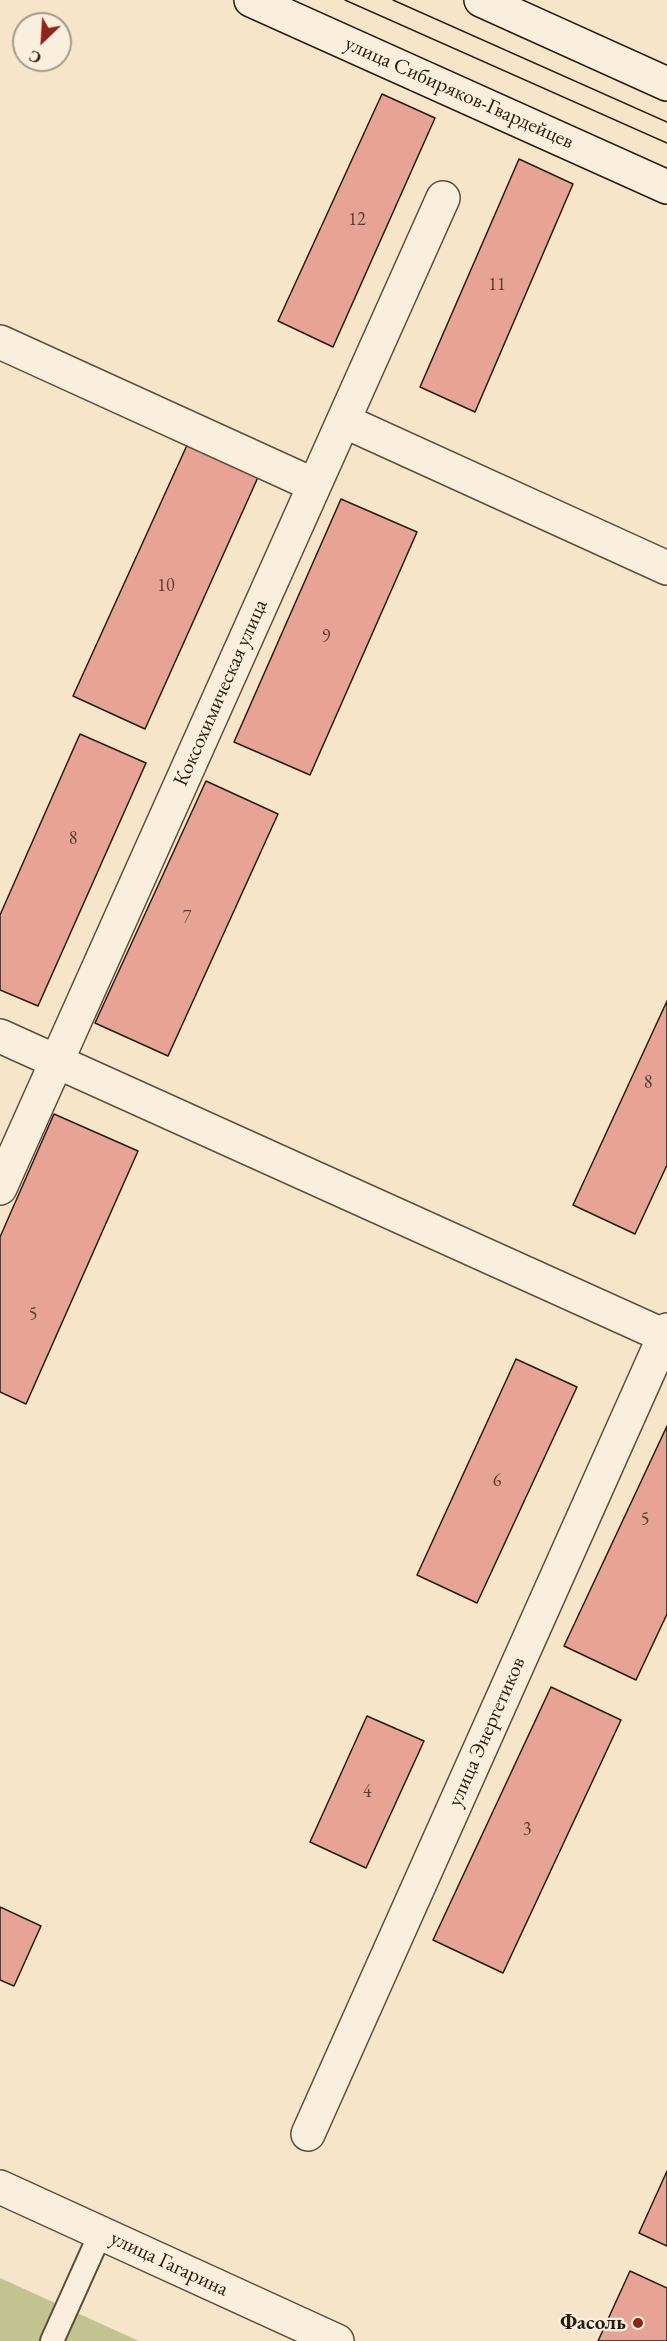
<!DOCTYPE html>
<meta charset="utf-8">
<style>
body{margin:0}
#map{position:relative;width:667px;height:2341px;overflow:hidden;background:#f7e5c9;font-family:"EB Garamond",serif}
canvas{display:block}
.north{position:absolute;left:12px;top:12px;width:60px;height:60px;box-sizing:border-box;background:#faeedc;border:2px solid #a69a8a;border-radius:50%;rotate:205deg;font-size:16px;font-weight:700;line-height:24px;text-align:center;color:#281c0e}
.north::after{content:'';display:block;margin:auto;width:21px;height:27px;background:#8f2418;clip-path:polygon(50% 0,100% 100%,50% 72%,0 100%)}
</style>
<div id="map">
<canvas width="667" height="2341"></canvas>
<div class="north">С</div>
</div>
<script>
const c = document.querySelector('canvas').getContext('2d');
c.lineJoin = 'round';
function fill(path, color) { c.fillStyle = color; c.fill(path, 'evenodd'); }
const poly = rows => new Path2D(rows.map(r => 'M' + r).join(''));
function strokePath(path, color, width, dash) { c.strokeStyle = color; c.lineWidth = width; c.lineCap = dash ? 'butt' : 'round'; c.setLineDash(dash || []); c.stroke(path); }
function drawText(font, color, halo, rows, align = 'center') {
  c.font = font + ' "EB Garamond",serif'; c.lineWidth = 4.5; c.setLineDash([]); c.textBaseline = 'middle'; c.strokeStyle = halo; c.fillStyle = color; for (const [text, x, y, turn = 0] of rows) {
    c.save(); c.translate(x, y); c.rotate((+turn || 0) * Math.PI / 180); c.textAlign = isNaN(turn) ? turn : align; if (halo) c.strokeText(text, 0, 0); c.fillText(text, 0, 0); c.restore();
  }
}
const green = poly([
 [0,2278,139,2341,0,2341]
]);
const building = poly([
 [382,94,435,118,333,347,278,321,382,94],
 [519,159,573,184,475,412,420,387,519,159],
 [188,443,259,475,145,729,73,696,188,443],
 [341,499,417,532,310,775,234,742,341,499],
 [80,734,146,763,38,1006,0,990,0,915,80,734],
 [206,781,278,814,168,1056,95,1023,206,781],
 [667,1001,667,1165,635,1234,573,1205,667,1001],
 [54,1114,138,1151,26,1404,0,1392,0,1237,54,1114],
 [516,1359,577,1387,477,1603,417,1575,516,1359],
 [667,1426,667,1614,636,1680,564,1646,667,1426],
 [551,1687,621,1720,503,1973,433,1940,551,1687],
 [367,1716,424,1741,366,1868,310,1842,367,1716],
 [0,1907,41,1926,14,1986,0,1980,0,1907],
 [667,2171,667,2246,639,2233,667,2171],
 [630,2271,667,2288,667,2341,598,2341,630,2271]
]);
const service = poly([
 [52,2341,101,2232]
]);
const minor = poly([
 [0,342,314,485],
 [344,421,667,568],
 [0,1036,667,1337],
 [0,1188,443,198],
 [308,2134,667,1330]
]);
const tertiary = poly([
 [0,2187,337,2341]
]);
const secondary = poly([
 [251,0,667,187],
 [481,0,667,84]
]);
const tram = poly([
 [345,0,667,143],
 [393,0,667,122]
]);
const markers = [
 [638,2323,6,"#8f2418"]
];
const numberNames = [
 ["12",357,220],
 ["11",497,285],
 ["10",166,586],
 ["9",326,637],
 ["8",73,839],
 ["7",187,918],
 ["8",648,1083],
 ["5",33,1315],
 ["6",497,1481],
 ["5",645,1520],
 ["4",367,1792],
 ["3",527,1830]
];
const streetNames = [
 ["улица Сибиряков-Гвардейцев",459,93,24],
 ["Коксохимическая улица",221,693,-66],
 ["улица Энергетиков",487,1732,-66],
 ["улица Гагарина",169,2264,25]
];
const poiNames = [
 ["Фасоль",626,2323]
];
fill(green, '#c3c392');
fill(building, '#e7a395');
strokePath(building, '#281c0e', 1.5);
strokePath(service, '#5c4e3d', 26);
strokePath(minor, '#5c4e3d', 36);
strokePath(tertiary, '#5c4e3d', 36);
strokePath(secondary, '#281c0e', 36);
strokePath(service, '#faeedc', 22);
strokePath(minor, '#faeedc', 33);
strokePath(tertiary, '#faeedc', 33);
strokePath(secondary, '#faeedc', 33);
strokePath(tram, '#281c0e', 1.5);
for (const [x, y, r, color] of markers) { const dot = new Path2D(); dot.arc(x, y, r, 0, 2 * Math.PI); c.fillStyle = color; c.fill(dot); strokePath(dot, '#faeedc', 2); }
drawText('18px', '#583e30', null, numberNames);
drawText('21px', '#281c0e', '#faeedc', streetNames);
drawText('bold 21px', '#281c0e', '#faeedc', poiNames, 'right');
</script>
